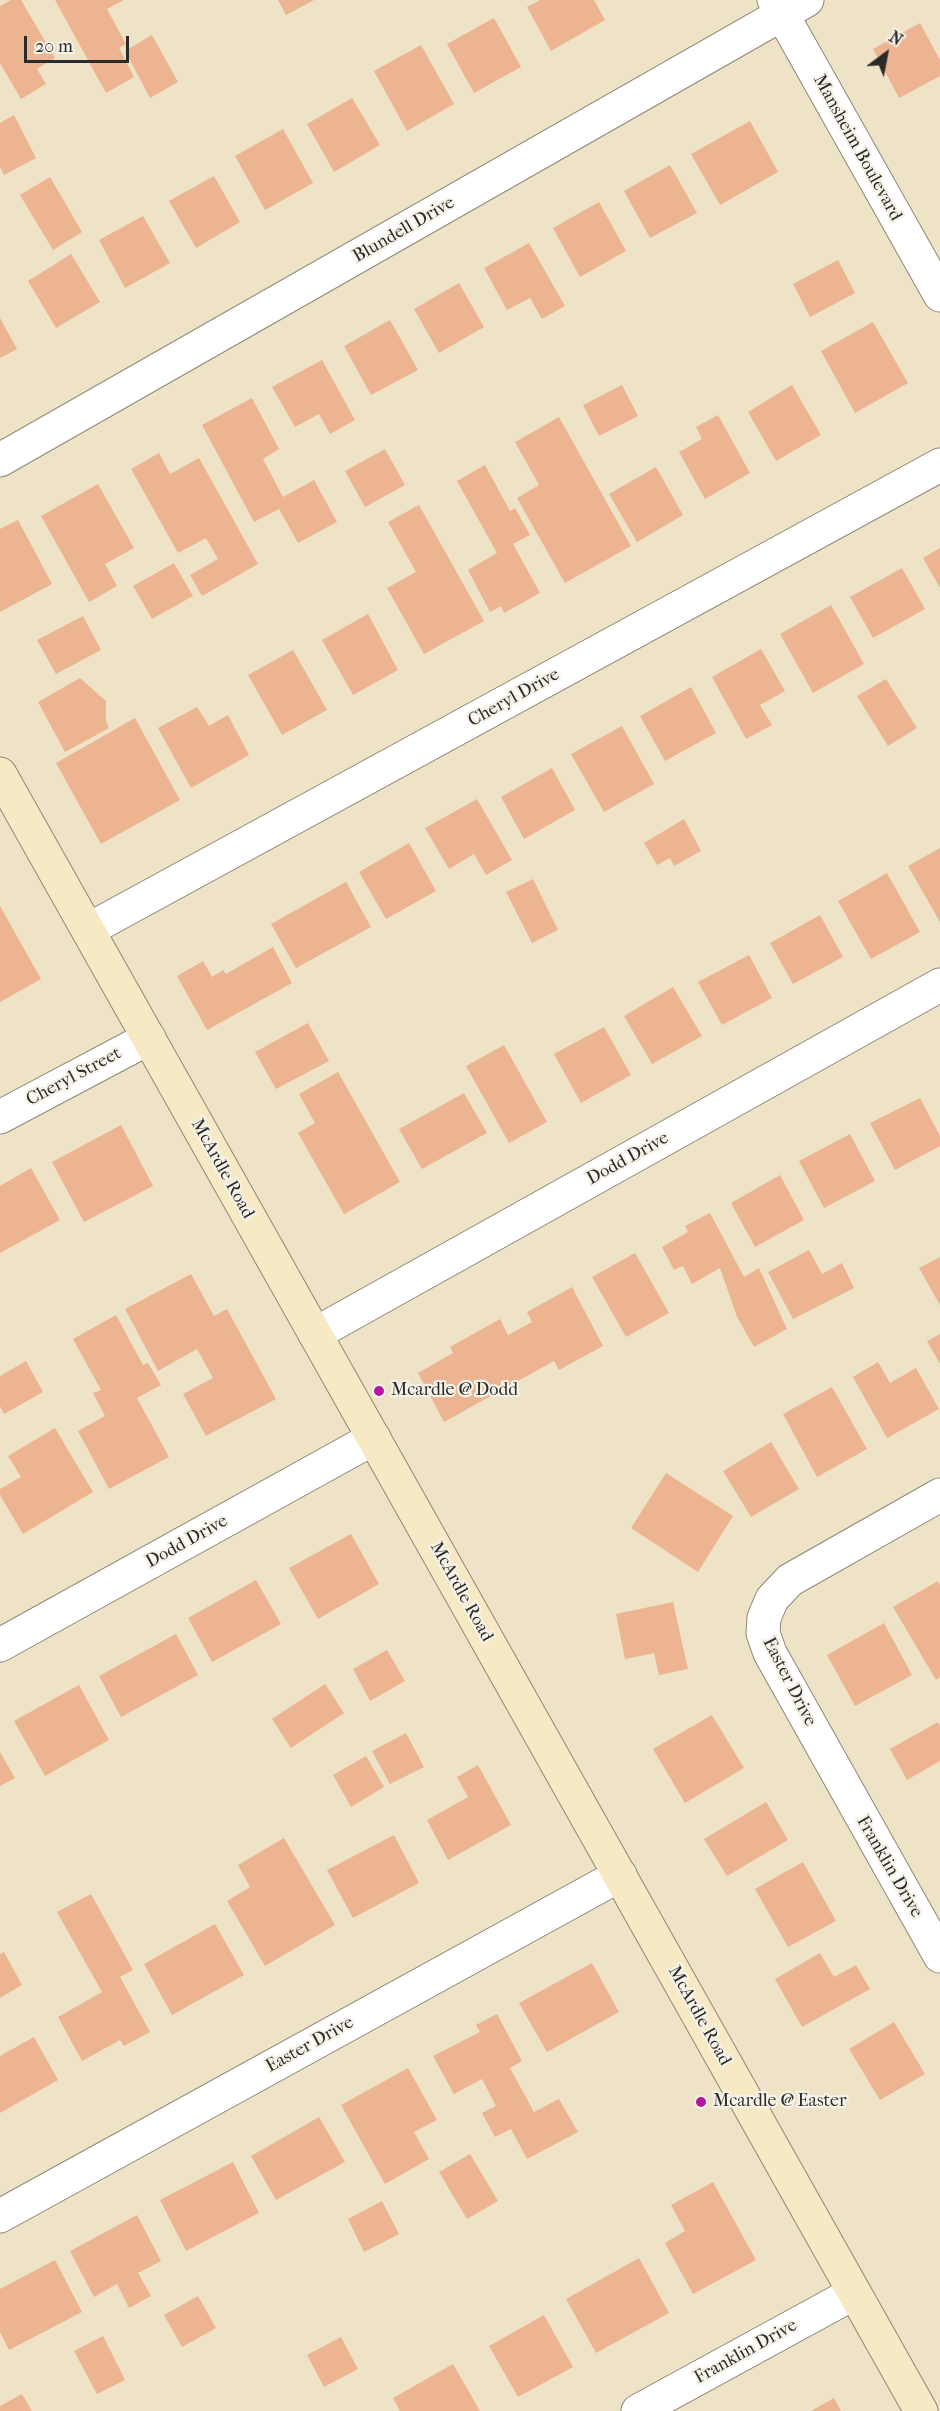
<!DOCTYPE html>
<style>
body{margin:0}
#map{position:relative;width:940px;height:2411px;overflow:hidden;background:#eee3c6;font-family:"IM FELL French Canon",serif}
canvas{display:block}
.north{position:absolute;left:856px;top:24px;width:60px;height:60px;-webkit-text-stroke:4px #f7f3e8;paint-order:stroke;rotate:32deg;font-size:16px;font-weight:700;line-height:24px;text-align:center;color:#2b2b2b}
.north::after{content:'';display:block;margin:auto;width:21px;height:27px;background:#2b2b2b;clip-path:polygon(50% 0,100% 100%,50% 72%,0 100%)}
.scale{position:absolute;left:24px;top:36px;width:105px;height:27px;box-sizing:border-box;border:3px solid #2b2b2b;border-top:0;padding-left:8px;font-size:18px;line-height:21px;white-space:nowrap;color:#2b2b2b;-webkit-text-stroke:4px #f7f3e8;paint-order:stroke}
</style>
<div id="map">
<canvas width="940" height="2411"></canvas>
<div class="north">N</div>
<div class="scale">20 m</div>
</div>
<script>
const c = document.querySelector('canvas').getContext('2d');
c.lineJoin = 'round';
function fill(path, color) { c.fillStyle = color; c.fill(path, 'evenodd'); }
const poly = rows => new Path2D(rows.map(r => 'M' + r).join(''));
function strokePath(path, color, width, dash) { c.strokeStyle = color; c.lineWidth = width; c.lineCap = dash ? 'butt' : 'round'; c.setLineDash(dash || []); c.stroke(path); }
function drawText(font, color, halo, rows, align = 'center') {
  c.font = font + ' "IM FELL French Canon",serif'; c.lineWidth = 4.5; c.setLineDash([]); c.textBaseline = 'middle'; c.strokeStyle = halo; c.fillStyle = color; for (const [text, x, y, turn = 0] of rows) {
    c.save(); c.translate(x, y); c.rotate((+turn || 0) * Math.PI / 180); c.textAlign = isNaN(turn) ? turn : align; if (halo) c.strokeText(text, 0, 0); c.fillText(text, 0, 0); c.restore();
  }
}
const building = poly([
 [11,0,21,0,55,58,37,69,46,84,21,99,0,63,0,6],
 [55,0,124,0,107,9,126,44,119,48,134,77,106,93],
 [278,0,314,0,286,15],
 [540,0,594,0,605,20,551,51,527,7],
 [494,18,521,67,474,93,447,44],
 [920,23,940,60,940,76,899,98,873,49],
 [152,35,178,82,150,98,125,51],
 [421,45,454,104,407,131,374,71],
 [352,98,380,145,334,172,307,124],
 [14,115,36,158,4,175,0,167,0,123],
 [750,121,778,172,720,205,691,154],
 [283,129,313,183,265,210,235,156],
 [670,165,697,213,650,238,624,191],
 [214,176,240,222,196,248,169,201],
 [50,177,82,232,53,250,20,195],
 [599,202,626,251,580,277,553,228],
 [143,216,170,263,125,288,99,240],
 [529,243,565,306,542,319,530,298,507,310,484,268],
 [71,254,100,302,56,328,28,281],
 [838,260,855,293,810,317,793,284],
 [459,283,484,327,439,353,414,309],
 [0,318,17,349,0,358],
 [390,320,418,370,371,395,344,346],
 [873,322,908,383,855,413,821,351],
 [322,360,355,420,330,434,319,414,295,427,272,387],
 [622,385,638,416,599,436,583,405],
 [792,385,821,435,776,461,748,412],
 [252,398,279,449,263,459,283,497,314,480,337,522,298,543,279,509,254,522,202,425],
 [718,415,750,473,705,499,679,452,702,439,696,427],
 [559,417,631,546,565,583,517,498,539,485,515,442],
 [385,449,405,485,365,507,345,471],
 [159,453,170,474,199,458,258,564,202,596,190,575,218,559,206,538,178,553,131,469],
 [485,465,510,511,515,508,530,535,513,544,540,593,504,613,501,606,490,612,468,570,497,553,457,481],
 [656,467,683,515,637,542,609,494],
 [98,484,134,548,105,564,117,586,89,602,41,516],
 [419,505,484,621,424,654,387,588,416,572,388,522],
 [18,520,52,584,0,612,0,529],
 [940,548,940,588,923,558],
 [174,563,193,596,152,619,133,586],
 [902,568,925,609,873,638,850,597],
 [831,605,864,664,813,693,780,634],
 [368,614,398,670,353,695,322,640],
 [83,616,101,650,56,674,37,640],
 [761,649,785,691,760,705,772,725,746,739,712,677],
 [293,650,327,710,282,735,248,675],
 [80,678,106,701,106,721,109,728,65,752,38,702],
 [886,679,917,728,888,746,857,696],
 [691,687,716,733,665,761,640,716],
 [197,707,209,726,228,715,249,755,191,788,158,728],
 [135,718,180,800,101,844,56,763],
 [622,726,654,784,604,812,571,754],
 [552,768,575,810,524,839,501,797],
 [477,799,512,860,486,875,474,854,449,869,425,828],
 [684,819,701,851,674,866,670,858,657,865,644,843],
 [409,843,436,891,386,919,359,872],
 [940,848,940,922,908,866],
 [887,873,920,932,871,959,838,901],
 [533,879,558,930,532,943,506,892],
 [346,882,371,927,296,968,271,924],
 [0,906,41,979,0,1002],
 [820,915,843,957,793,984,770,943],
 [273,947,292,983,207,1030,177,976,203,961,212,977,223,970,226,974],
 [749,955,772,998,722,1025,698,982],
 [673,987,702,1036,652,1064,624,1016],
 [308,1023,329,1061,276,1089,255,1052],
 [604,1027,631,1075,581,1103,554,1054],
 [504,1045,547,1122,509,1143,466,1066],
 [338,1072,400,1182,344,1214,298,1133,315,1123,299,1094],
 [464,1093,487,1133,422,1169,399,1129],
 [920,1098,940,1136,940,1146,895,1170,870,1123],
 [121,1125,153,1186,84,1222,52,1162],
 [850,1134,875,1181,824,1208,799,1161],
 [31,1168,60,1220,0,1253,0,1186],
 [780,1175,804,1220,755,1247,731,1203],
 [710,1213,744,1277,759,1268,787,1329,754,1347,737,1317,720,1268,692,1284,683,1266,674,1270,662,1247,688,1232,685,1226],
 [809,1250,822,1274,842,1263,854,1288,793,1319,768,1272],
 [635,1253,669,1313,626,1337,592,1277],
 [940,1257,940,1305,919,1268],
 [191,1274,214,1316,227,1309,276,1399,206,1436,183,1394,213,1378,197,1349,158,1371,125,1309],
 [572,1287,603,1346,559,1370,554,1361,444,1422,418,1373,453,1353,450,1347,500,1319,508,1335,532,1322,527,1312],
 [116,1315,143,1365,148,1363,161,1385,137,1398,169,1457,109,1489,78,1431,105,1416,93,1393,101,1390,73,1339],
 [940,1334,940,1364,927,1341],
 [26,1361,43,1392,4,1414,0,1406,0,1376],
 [878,1362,890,1383,916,1368,939,1409,887,1438,853,1377],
 [832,1387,867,1449,817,1477,783,1414],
 [55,1428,93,1492,23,1534,0,1495,0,1489,21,1477,8,1456],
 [771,1442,799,1489,751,1517,723,1471],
 [666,1473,733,1516,698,1572,631,1528],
 [351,1534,379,1584,318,1619,289,1568],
 [256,1580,281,1624,212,1662,188,1618],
 [938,1581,940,1585,940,1677,936,1680,893,1607],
 [673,1602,688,1669,659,1675,654,1653,625,1659,616,1614],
 [884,1623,912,1675,855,1706,827,1655],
 [176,1634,198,1675,121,1717,99,1676],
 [387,1650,405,1681,370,1701,353,1669],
 [325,1684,344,1713,291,1748,272,1719],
 [79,1685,109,1740,45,1776,14,1721],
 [712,1715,744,1768,685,1803,653,1749],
 [938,1722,940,1726,940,1761,907,1780,890,1749],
 [406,1733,424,1767,390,1784,372,1751],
 [0,1752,15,1778,0,1786],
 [366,1756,384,1787,351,1807,333,1775],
 [478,1765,511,1825,448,1860,427,1820,468,1797,457,1777],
 [766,1802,788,1840,727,1876,704,1839],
 [394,1835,419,1883,353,1918,327,1870],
 [284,1838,335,1925,265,1966,227,1901,250,1887,238,1865],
 [803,1862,836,1921,788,1947,755,1889],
 [91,1894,133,1970,120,1977,150,2032,124,2046,120,2040,82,2061,58,2017,102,1992,57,1912],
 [215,1924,244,1975,172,2015,144,1964],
 [4,1952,22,1985,0,1998,0,1954],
 [820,1953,834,1977,856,1965,870,1989,802,2027,775,1979],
 [592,1963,619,2012,547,2052,519,2003],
 [497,2014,522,2061,510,2068,534,2112,559,2099,578,2132,527,2159,511,2129,495,2137,482,2113,496,2106,482,2079,454,2094,433,2056,480,2032,476,2025],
 [894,2022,925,2074,880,2100,849,2049],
 [34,2037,58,2080,0,2113,0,2056],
 [408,2068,437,2120,414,2132,429,2159,385,2184,341,2105],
 [319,2117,345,2162,276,2200,251,2156],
 [470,2154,498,2201,467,2219,439,2172],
 [233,2162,259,2213,186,2251,160,2200],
 [713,2182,756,2260,693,2294,665,2243,685,2231,671,2205],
 [382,2201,399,2234,364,2252,348,2219],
 [137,2215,161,2261,138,2273,151,2296,129,2308,117,2284,94,2297,70,2251],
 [639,2258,669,2313,596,2353,566,2299],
 [55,2260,82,2312,9,2350,0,2332,0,2289],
 [198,2296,216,2328,182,2347,164,2315],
 [544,2315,573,2367,518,2397,489,2346],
 [103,2336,125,2380,97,2394,74,2351],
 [341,2337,358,2369,324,2387,307,2355],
 [453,2364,480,2411,400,2411,393,2398],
 [22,2394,32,2411,0,2411,0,2406],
 [834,2398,841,2411,811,2411]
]);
const street = poly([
 [774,0,940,295],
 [0,460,807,0],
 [88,930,940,465],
 [0,1117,149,1038],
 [315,1334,940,985],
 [940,1495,790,1580,772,1599,764,1618,763,1633,770,1653,940,1956],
 [0,1645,374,1438],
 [0,2216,620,1875],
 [638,2411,854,2293]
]);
const secondary = poly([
 [0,774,921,2411]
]);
const markers = [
 [379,1391,6,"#b5179e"],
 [701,2102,6,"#b5179e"]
];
const streetNames = [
 ["Mansheim Boulevard",857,148,61],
 ["Blundell Drive",404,230,-30],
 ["Cheryl Drive",514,698,-29],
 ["Cheryl Street",74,1077,-28],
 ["Dodd Drive",628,1159,-29],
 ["McArdle Road",222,1169,61],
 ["Dodd Drive",187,1542,-29],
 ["McArdle Road",461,1592,61],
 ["Easter Drive",789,1682,63],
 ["Franklin Drive",889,1867,60],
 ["McArdle Road",699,2016,61],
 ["Easter Drive",310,2045,-29],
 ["Franklin Drive",746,2352,-29]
];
const poiNames = [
 ["Mcardle @ Dodd",391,1391],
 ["Mcardle @ Easter",713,2102]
];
fill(building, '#edb491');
strokePath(street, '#8c8778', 35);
strokePath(secondary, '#8c8778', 35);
strokePath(street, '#fff', 33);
strokePath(secondary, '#f6e9c3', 33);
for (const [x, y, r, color] of markers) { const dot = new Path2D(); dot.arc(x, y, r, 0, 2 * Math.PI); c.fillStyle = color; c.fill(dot); strokePath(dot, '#f7f3e8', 2); }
drawText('18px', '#2b2b2b', '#f7f3e8', streetNames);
drawText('18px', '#2b2b2b', '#f7f3e8', poiNames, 'left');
</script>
